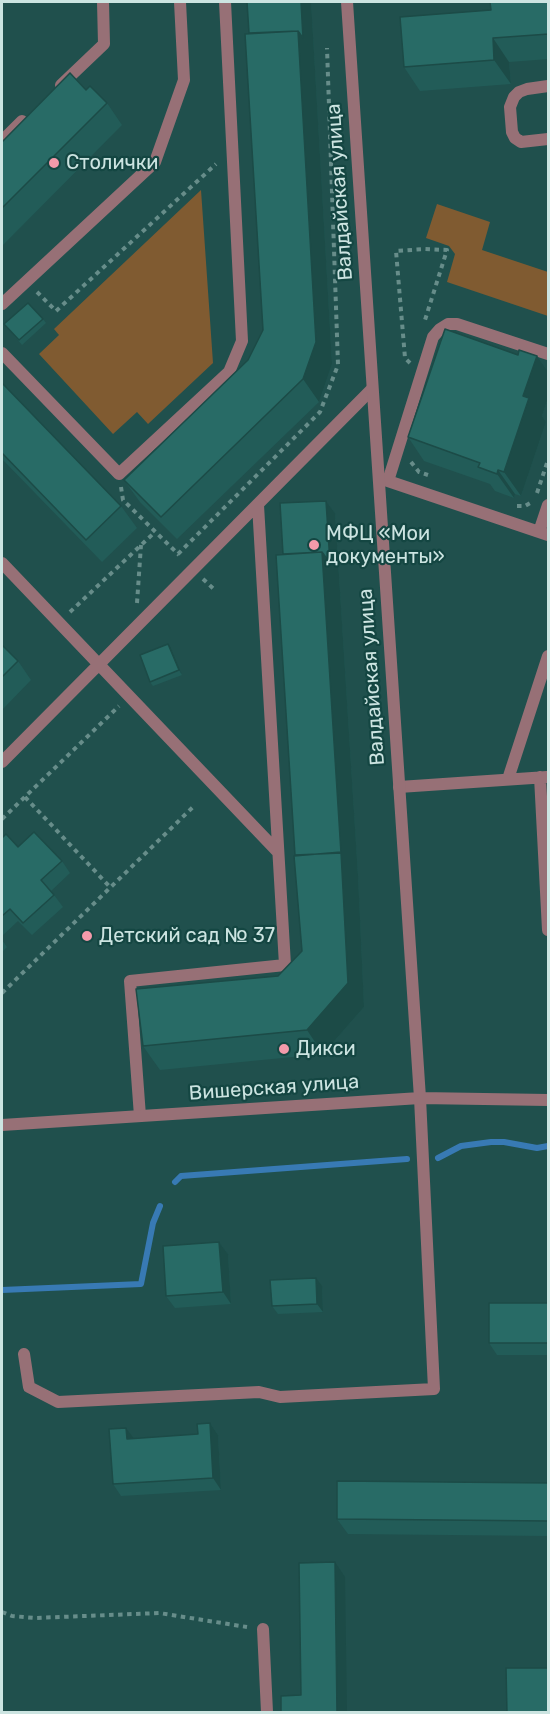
<!DOCTYPE html>
<meta charset="utf-8">
<style>
body{margin:0}
#map{position:relative;width:550px;height:1714px;overflow:hidden;background:#20504d;font-family:Rubik,sans-serif}
canvas{display:block}
.frame{position:absolute;inset:0;border:3px solid #cce4e1;pointer-events:none}
</style>
<div id="map">
<canvas width="550" height="1714"></canvas>
<div class="frame"></div>
</div>
<script>
const c = document.querySelector('canvas').getContext('2d');
c.lineJoin = 'round';
function fill(path, color) { c.fillStyle = color; c.fill(path, 'evenodd'); }
const poly = rows => new Path2D(rows.map(r => 'M' + r).join(''));
function strokePath(path, color, width, dash) { c.strokeStyle = color; c.lineWidth = width; c.lineCap = dash ? 'butt' : 'round'; c.setLineDash(dash || []); c.stroke(path); }
function drawText(font, color, halo, rows, align = 'center') {
  c.font = font + ' Rubik,sans-serif'; c.lineWidth = 4.5; c.setLineDash([]); c.textBaseline = 'middle'; c.strokeStyle = halo; c.fillStyle = color; for (const [text, x, y, turn = 0] of rows) {
    c.save(); c.translate(x, y); c.rotate((+turn || 0) * Math.PI / 180); c.textAlign = isNaN(turn) ? turn : align; if (halo) c.strokeText(text, 0, 0); c.fillText(text, 0, 0); c.restore();
  }
}
const green = poly([
 [201,190,213,363,148,424,137,412,113,434,39,354,59,335,54,329],
 [437,204,490,222,482,250,548,272,548,316,447,282,455,254,449,246,426,238]
]);
const stream = poly([
 [438,1158,461,1146,491,1142,504,1142,537,1148,548,1146],
 [175,1182,181,1176,407,1159],
 [2,1290,141,1284,153,1223,160,1206]
]);
const path = poly([
 [37,292,56,311,216,164],
 [410,363,405,358,396,251,425,249,447,250,425,320],
 [411,462,419,472,428,475],
 [121,487,123,500,179,555],
 [537,493,548,460],
 [517,506,525,506,532,502],
 [178,554,320,412,338,365,327,48],
 [203,579,216,591],
 [137,603,141,545],
 [70,612,155,532],
 [25,797,110,887],
 [2,819,119,706],
 [2,993,193,807],
 [2,1612,12,1616,35,1618,159,1613,247,1627]
]);
const lane = poly([
 [61,85,104,44,103,2],
 [548,86,527,89,519,92,514,97,510,107,512,132,515,138,521,142,548,139],
 [2,141,22,121],
 [2,304,155,162,184,80,180,2],
 [2,353,119,474,229,372,242,341,225,2],
 [382,479,548,535],
 [388,481,433,337,440,329,448,324,457,324,548,354],
 [539,532,548,505],
 [2,563,277,851],
 [2,762,372,389],
 [540,777,548,930],
 [508,779,548,656],
 [399,787,547,777],
 [140,1116,130,981,285,965,258,505],
 [24,1354,29,1387,58,1402,259,1392,280,1397,434,1389,420,1098],
 [263,1629,267,1712]
]);
const street = poly([
 [347,2,420,1098],
 [2,1125,420,1098,548,1100]
]);
const wall = poly([
 [247,2,311,2,332,364,319,402,177,539,140,502,124,480,248,360,263,330],
 [549,2,549,59,509,62,511,84,420,91,404,67,491,10],
 [86,90,107,103,122,125,2,246,2,142],
 [43,319,46,323,22,345,4,324],
 [518,355,537,356,549,373,549,395,542,416,546,422,521,496,515,494,514,498,495,491,490,484,424,461,408,437],
 [2,383,121,506,137,528,102,562,2,459],
 [326,501,335,513,358,876,364,1007,323,1054,160,1070,143,1046,278,976,302,951,283,554],
 [2,645,18,661,31,680,2,710],
 [171,648,182,675,153,686,150,682],
 [2,838,18,847,62,861,70,873,51,891,63,907,32,935,18,921,2,936],
 [2,940,7,947,2,952],
 [219,1242,228,1254,231,1304,175,1308,166,1296],
 [322,1286,323,1312,278,1314,272,1306],
 [549,1303,549,1355,497,1355,489,1343],
 [210,1423,218,1435,221,1490,121,1496,113,1484,134,1438,198,1434],
 [549,1483,549,1536,348,1534,337,1519]
]);
const shadedWall = poly([
 [301,2,311,2,314,53,303,38],
 [298,31,314,53,332,364,319,402,303,379],
 [493,38,509,62,511,84,494,60],
 [537,356,549,373,549,395,542,416,546,422,521,496,504,472,523,396],
 [498,470,515,494,514,498,497,474],
 [326,501,335,513,358,876,364,1007,323,1054,307,1030,322,552],
 [168,644,171,648,182,675,179,670],
 [219,1242,228,1254,231,1304,223,1292],
 [316,1278,322,1286,323,1312,317,1304],
 [210,1423,218,1435,221,1490,213,1478],
 [126,1428,135,1440,127,1439],
 [335,1562,345,1577,347,1713,337,1713]
]);
const building = poly([
 [247,2,301,2,303,38,298,31,249,33,247,2],
 [490,2,549,2,549,34,493,38,494,60,404,67,400,17,491,10,490,2],
 [298,31,316,342,303,379,161,517,124,480,248,360,263,330,245,34,298,31],
 [70,73,86,90,90,86,107,103,2,208,2,142,70,73],
 [28,303,43,319,19,340,4,324,28,303],
 [445,329,518,355,519,350,537,356,523,396,529,398,504,472,498,470,497,474,478,467,480,463,408,437,445,329],
 [2,383,121,506,86,540,2,453,2,383],
 [326,501,330,563,322,552,283,554,280,503,326,501],
 [322,552,341,853,295,855,276,555,322,552],
 [168,644,179,670,150,682,140,655,168,644],
 [2,645,18,661,2,677,2,645],
 [34,832,62,861,41,880,54,895,23,923,10,909,2,916,2,838,6,834,18,847,34,832],
 [341,852,348,983,307,1030,143,1046,136,989,278,976,302,951,294,856,341,852],
 [219,1242,223,1292,166,1296,163,1246,219,1242],
 [316,1278,317,1304,272,1306,270,1280,316,1278],
 [489,1303,549,1303,549,1343,489,1343,489,1303],
 [210,1423,213,1478,113,1484,109,1429,126,1428,127,1439,198,1434,197,1424,210,1423],
 [337,1481,549,1483,549,1521,337,1519,337,1481],
 [335,1562,337,1713,281,1713,281,1696,301,1695,299,1563,335,1562],
 [506,1668,549,1668,549,1713,507,1713,506,1668]
]);
const markers = [
 [54,163,6,"#f39aaa"],
 [314,545,6,"#f39aaa"],
 [87,936,6,"#f39aaa"],
 [284,1049,6,"#f39aaa"]
];
const poiNames = [
 ["Столички",66,163],
 ["МФЦ «Мои",326,534],
 ["документы»",326,557],
 ["Детский сад № 37",99,936],
 ["Дикси",296,1049]
];
const streetNames = [
 ["Валдайская улица",340,192,-94],
 ["Валдайская улица",372,677,-94],
 ["Вишерская улица",274,1088,-4]
];
fill(green, '#805b31');
strokePath(stream, '#387ab4', 6);
strokePath(path, '#678d8a', 4, [4.5, 4.5]);
strokePath(lane, '#977076', 12);
strokePath(street, '#977076', 12);
fill(wall, '#225c58');
fill(shadedWall, '#1c4b47');
fill(building, '#286b66');
strokePath(building, '#1c4b47', 1.5);
for (const [x, y, r, color] of markers) { const dot = new Path2D(); dot.arc(x, y, r, 0, 2 * Math.PI); c.fillStyle = color; c.fill(dot); strokePath(dot, '#144642', 2); }
drawText('20px', '#cce4e1', '#144642', poiNames, 'left');
drawText('20px', '#cce4e1', '#144642', streetNames);
</script>
